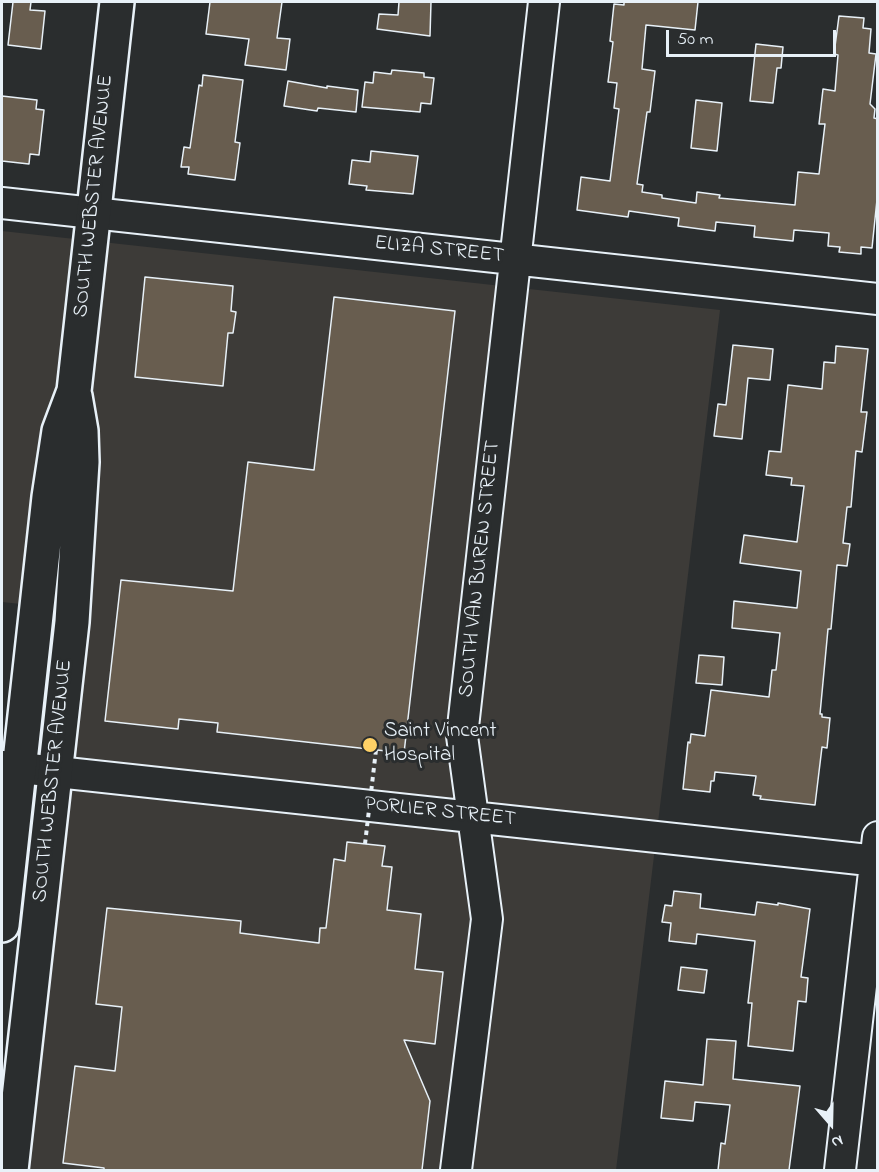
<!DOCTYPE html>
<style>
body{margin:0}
#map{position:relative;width:879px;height:1172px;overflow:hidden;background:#2a2d2e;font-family:"Indie Flower",sans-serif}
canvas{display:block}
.frame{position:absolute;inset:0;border:3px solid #e8f1f8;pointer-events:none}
.north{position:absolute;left:801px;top:1094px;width:60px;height:60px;-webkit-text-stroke:4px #2a2d2e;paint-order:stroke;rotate:160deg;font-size:16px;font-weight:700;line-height:24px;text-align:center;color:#e8f1f8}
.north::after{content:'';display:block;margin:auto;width:21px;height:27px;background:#e8f1f8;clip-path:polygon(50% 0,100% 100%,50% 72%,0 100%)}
.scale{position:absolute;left:666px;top:30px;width:170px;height:27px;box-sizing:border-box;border:3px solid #e8f1f8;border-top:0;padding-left:8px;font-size:18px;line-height:21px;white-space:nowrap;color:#e8f1f8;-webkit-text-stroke:4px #2a2d2e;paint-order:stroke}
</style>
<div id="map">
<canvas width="879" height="1172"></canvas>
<div class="frame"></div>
<div class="north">N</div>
<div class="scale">50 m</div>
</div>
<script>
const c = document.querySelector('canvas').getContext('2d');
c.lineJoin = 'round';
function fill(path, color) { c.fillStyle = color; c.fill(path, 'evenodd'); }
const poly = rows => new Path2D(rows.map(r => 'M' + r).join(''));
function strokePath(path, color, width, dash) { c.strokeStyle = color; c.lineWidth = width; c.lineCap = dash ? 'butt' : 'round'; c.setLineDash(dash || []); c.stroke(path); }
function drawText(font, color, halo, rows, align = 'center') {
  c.font = font + ' "Indie Flower",sans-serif'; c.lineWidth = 6; c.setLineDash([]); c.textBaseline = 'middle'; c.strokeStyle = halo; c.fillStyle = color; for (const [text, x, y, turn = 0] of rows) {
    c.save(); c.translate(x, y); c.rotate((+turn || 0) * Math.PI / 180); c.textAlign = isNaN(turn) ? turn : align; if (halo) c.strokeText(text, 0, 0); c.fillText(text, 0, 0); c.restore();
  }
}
const built = poly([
 [2,231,720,310,616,1170,29,1170,87,611,2,602]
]);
const building = poly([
 [13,2,31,2,30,10,45,11,41,49,8,45,13,2],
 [210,2,282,2,277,38,290,39,286,70,245,65,249,39,206,34,210,2],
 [399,2,431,2,430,36,377,29,379,14,398,15,399,2],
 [624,2,698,2,695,30,646,25,642,69,655,71,650,112,647,112,637,184,643,185,642,192,662,195,662,198,696,203,697,192,720,195,719,198,795,205,798,172,819,174,825,124,819,124,823,89,835,91,838,55,834,54,839,16,864,18,863,28,871,29,869,53,876,54,870,104,875,109,874,118,878,119,878,190,872,248,861,247,861,254,839,252,840,247,828,246,829,233,794,230,793,241,754,237,755,226,716,222,715,231,678,226,679,218,629,211,628,217,577,210,581,177,610,181,619,109,614,108,617,83,608,82,613,42,610,41,614,4,624,5,624,2],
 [756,44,783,47,781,68,777,68,773,103,750,101,756,44],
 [392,70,424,73,424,77,434,78,431,104,421,103,420,112,362,107,365,82,373,83,374,72,391,74,392,70],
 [203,75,243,80,235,142,240,143,235,180,188,174,189,167,181,167,184,147,190,148,199,85,202,86,203,75],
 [288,81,327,88,327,86,358,90,356,112,318,108,317,111,284,106,288,81],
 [2,96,37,100,36,109,44,110,39,155,30,154,29,164,2,161,2,96],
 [696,100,722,103,717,151,691,148,696,100],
 [371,151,418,156,413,194,366,190,367,186,349,184,352,160,370,162,371,151],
 [145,277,233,286,231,311,236,312,233,333,228,333,223,386,135,377,145,277],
 [334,297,455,311,404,753,217,732,218,723,179,719,178,729,105,721,121,580,233,591,248,462,314,470,334,297],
 [733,345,773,349,770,380,748,378,742,439,714,436,718,404,726,405,733,345],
 [836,346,868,349,861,412,867,412,862,452,856,451,851,507,847,507,843,543,850,544,847,566,837,565,831,629,828,629,820,714,822,714,822,717,830,718,827,748,822,747,815,805,760,799,761,796,753,795,756,776,715,772,714,781,711,781,710,792,683,789,688,742,690,743,691,734,705,736,711,690,769,697,772,670,776,670,780,633,732,628,734,601,797,608,801,571,740,563,744,535,797,542,804,486,791,485,792,478,766,475,769,451,781,452,788,385,822,389,824,362,835,363,836,346],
 [699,655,724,657,722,685,696,683,699,655],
 [347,842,385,846,382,866,392,867,387,910,421,914,415,969,443,972,435,1044,404,1040,430,1101,422,1170,104,1170,104,1168,63,1163,75,1066,115,1071,122,1007,96,1004,107,908,241,921,240,933,319,943,320,928,326,928,334,859,345,861,347,842],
 [674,891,701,894,700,908,755,915,757,902,778,905,778,903,810,909,801,977,808,978,806,1002,798,1001,793,1051,748,1046,752,1003,748,1003,755,941,697,934,696,944,669,941,671,923,662,922,665,905,672,906,674,891],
 [681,967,707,970,704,993,678,990,681,967],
 [707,1039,736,1041,733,1079,800,1086,789,1170,718,1170,721,1143,725,1144,730,1105,695,1102,693,1121,661,1118,665,1081,703,1085,707,1039]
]);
const minor = poly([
 [2,203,878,299],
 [2,766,878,861],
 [456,1170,487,919,462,736,544,2],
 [840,1170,878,837]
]);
const major = poly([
 [2,925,49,497,59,431,74,391,117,2],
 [11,1170,72,622,82,462,81,431,75,396]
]);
const pathBridge = poly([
 [365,844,376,750]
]);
const markers = [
 [370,745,8,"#ffd166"]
];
const streetNames = [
 ["SOUTH WEBSTER AVENUE",95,196,-84],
 ["ELIZA STREET",439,251,6],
 ["SOUTH VAN BUREN STREET",481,569,-84],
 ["SOUTH WEBSTER AVENUE",54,781,-84],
 ["PORLIER STREET",440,813,6]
];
const poiNames = [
 ["Saint Vincent",384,733],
 ["Hospital",384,757]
];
fill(built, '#3d3b38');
fill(building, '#685d4f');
strokePath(building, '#e8f1f8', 1.5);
strokePath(minor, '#e8f1f8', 34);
strokePath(major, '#e8f1f8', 38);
strokePath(minor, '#2a2d2e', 30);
strokePath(major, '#2a2d2e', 33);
strokePath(pathBridge, '#e8f1f8', 4, [4.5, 4.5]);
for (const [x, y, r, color] of markers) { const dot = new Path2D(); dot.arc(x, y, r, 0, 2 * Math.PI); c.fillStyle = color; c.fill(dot); strokePath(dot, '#2a2d2e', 2); }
drawText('21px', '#e8f1f8', '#2a2d2e', streetNames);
drawText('21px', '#e8f1f8', '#2a2d2e', poiNames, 'left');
</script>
